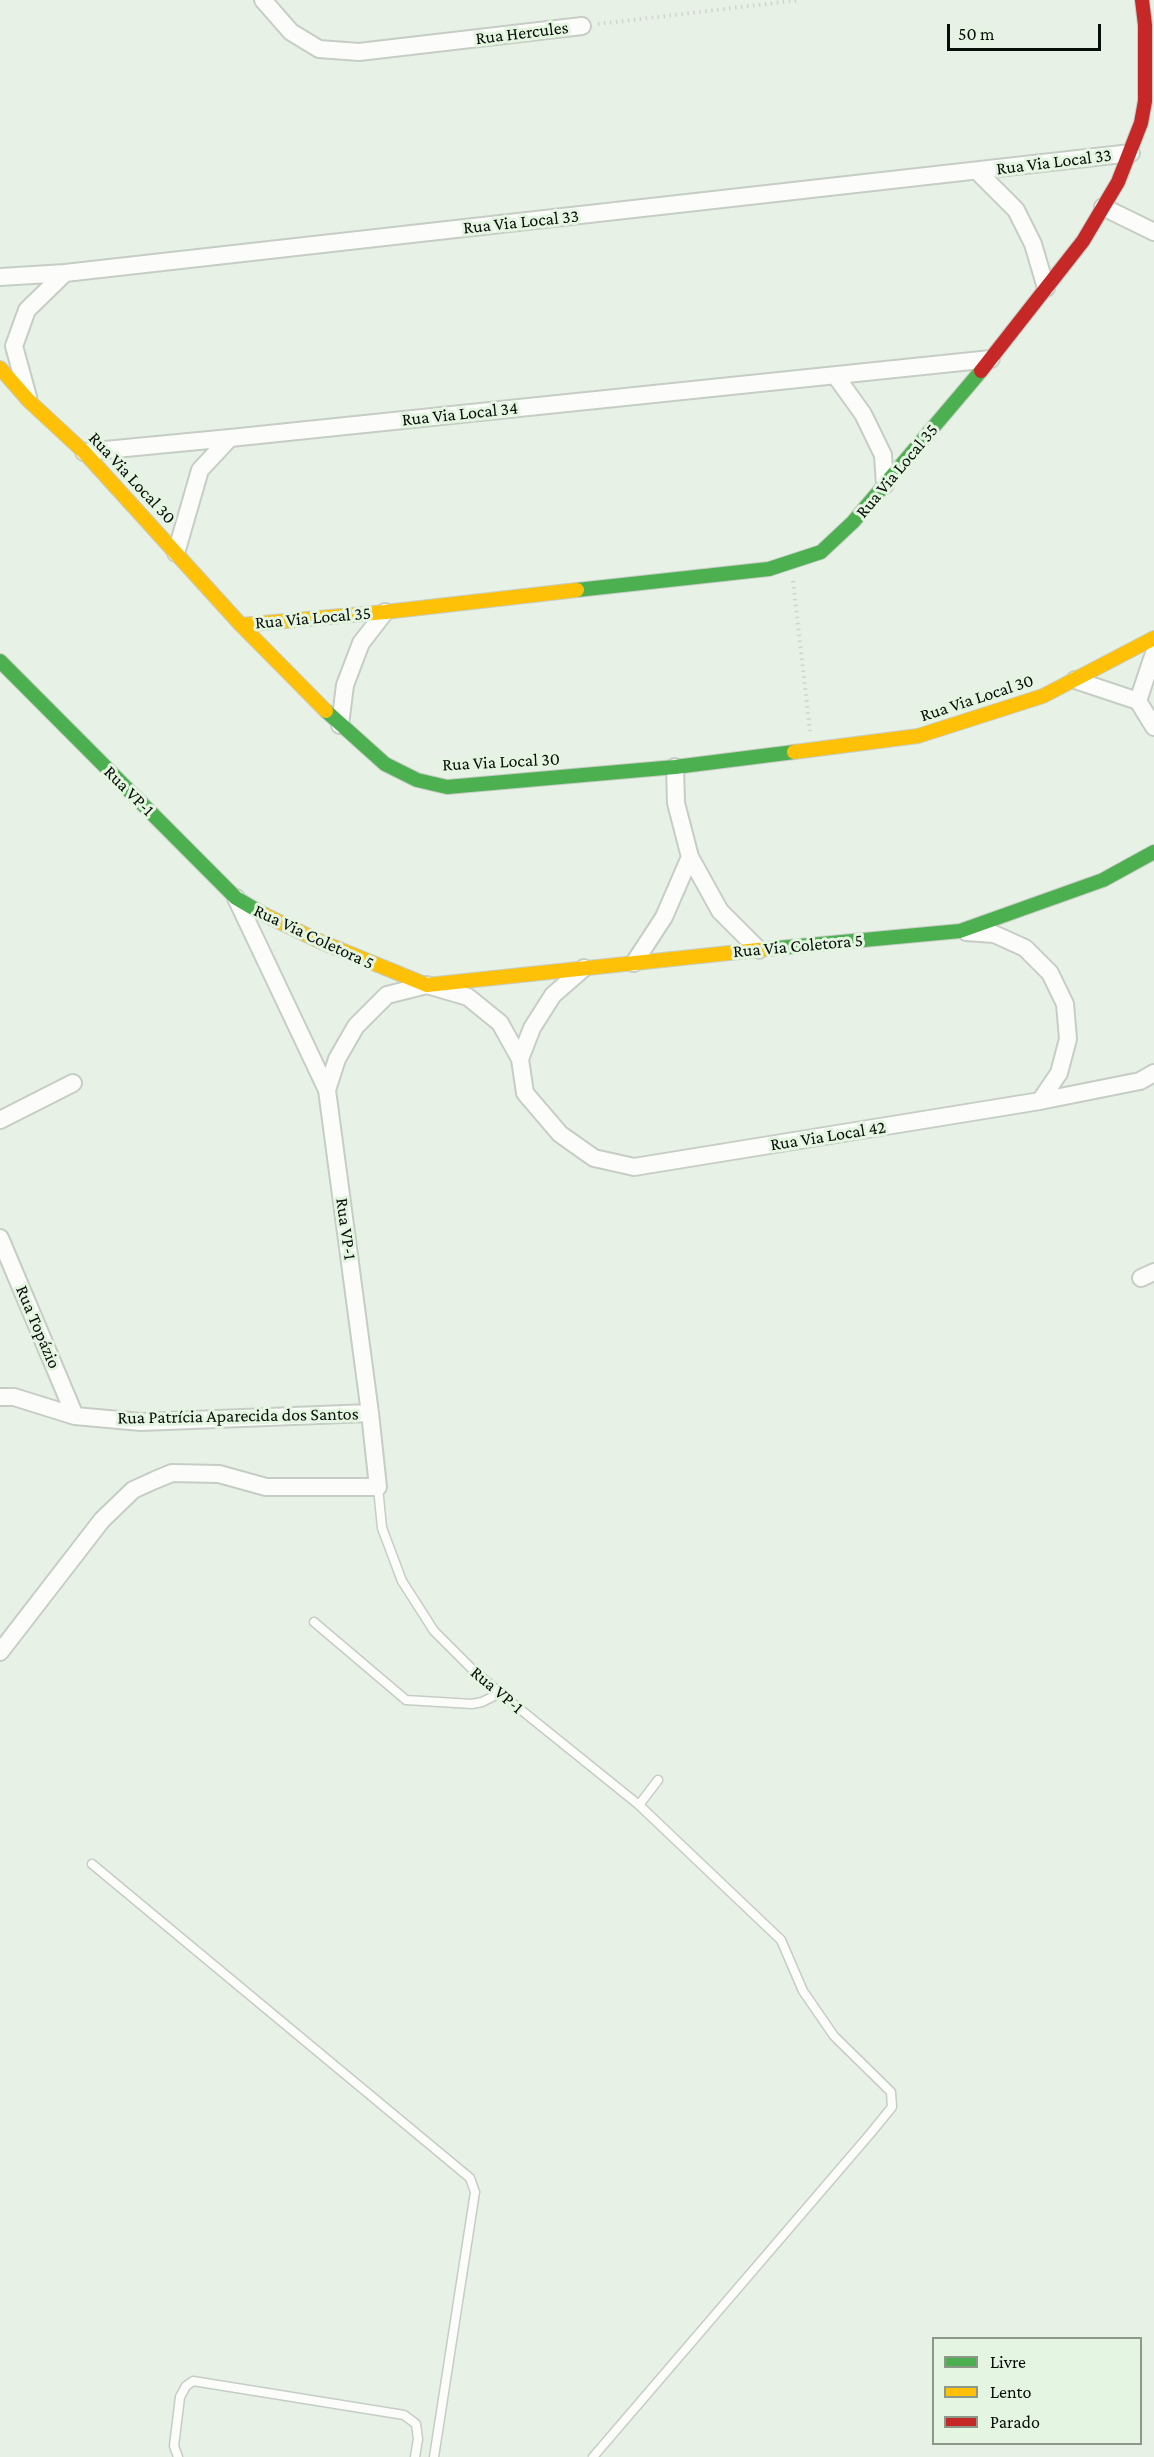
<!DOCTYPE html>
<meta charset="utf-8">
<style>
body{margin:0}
#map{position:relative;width:1154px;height:2457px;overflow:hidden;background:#e8f1e6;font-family:"Crimson Pro",serif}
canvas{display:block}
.legend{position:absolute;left:932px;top:2337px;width:210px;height:108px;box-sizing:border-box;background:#e4f5e1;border:2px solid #8c998a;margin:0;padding:8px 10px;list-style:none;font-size:18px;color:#080e08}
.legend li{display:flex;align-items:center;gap:12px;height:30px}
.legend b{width:30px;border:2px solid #8c998a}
.scale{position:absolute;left:947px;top:24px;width:154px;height:27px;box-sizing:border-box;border:3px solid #080e08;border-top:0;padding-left:8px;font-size:18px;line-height:21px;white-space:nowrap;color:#080e08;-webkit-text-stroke:4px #e4f5e1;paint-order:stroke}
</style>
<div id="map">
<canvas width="1154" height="2457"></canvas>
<ul class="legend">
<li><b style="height:8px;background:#4caf50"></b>Livre</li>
<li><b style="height:8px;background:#ffc107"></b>Lento</li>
<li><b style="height:8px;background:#c62828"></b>Parado</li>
</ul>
<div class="scale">50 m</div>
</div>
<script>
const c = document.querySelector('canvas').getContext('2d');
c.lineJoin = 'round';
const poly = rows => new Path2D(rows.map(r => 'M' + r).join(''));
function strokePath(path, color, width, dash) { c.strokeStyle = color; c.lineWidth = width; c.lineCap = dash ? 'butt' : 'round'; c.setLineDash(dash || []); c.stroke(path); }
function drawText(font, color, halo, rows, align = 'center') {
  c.font = font + ' "Crimson Pro",serif'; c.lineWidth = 6; c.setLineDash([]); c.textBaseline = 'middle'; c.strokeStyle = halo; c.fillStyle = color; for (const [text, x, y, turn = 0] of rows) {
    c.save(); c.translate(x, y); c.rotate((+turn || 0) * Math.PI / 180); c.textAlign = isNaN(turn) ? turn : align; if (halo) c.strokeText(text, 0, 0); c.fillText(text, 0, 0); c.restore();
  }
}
const path = poly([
 [598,24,800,0],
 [793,581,810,731]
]);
const lane = poly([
 [378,1487,382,1528,402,1581,434,1631,471,1668,500,1693,639,1805,781,1940,803,1991,834,2036,891,2092,892,2107,870,2134,593,2457],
 [314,1622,406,1700,472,1704,482,1702,500,1693],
 [639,1805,658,1780],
 [92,1864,470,2178,475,2192,434,2457],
 [178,2457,174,2446,180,2397,186,2386,193,2381,404,2415,416,2424,418,2439,415,2457]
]);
const street = poly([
 [263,0,291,32,319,49,359,52,582,26],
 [977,171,1016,210,1033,244,1046,288],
 [1103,207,1154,232],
 [0,277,65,273,1131,153],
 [835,375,863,414,883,455,885,485],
 [28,397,14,346,27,310,65,273],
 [84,452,230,438,991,359],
 [176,553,200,470,230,438],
 [1154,653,1138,701,1154,727],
 [1075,680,1138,701],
 [340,725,345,685,361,643,385,612],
 [675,767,676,803,690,857,720,911,759,950],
 [966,932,994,934,1025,948,1050,973,1065,1004,1068,1039,1059,1073,1040,1101],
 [634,963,664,917,690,857],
 [520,1059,532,1028,553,995,584,968],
 [327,1090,337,1059,356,1026,387,995,427,985,468,997,500,1023,520,1059,525,1093,560,1134,594,1158,634,1167,1040,1101,1140,1081,1154,1073],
 [0,1120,73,1083],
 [0,1238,75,1416],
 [1141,1278,1154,1272],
 [0,1397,14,1397,75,1416,141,1422,370,1413],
 [0,1652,102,1520,133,1490,155,1480,172,1473,219,1474,266,1487,378,1487,370,1413,327,1090,236,898]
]);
const fast = poly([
 [577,590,769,569,821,552,853,522,981,371],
 [0,661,236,898,265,915],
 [326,711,385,764,417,780,447,787,675,767,794,752],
 [767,949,960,931,1103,880,1154,852]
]);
const slow = poly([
 [0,368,29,401,84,452,241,625,326,711],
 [241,625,385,612,577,590],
 [794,752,918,736,1043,696,1154,638],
 [265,915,319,941,427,985,767,949]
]);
const jam = poly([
 [981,371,1083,241,1118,182,1141,123,1145,101,1145,25,1142,0]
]);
const streetNames = [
 ["Rua Hercules",522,33,-7],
 ["Rua Via Local 33",1054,162,-7],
 ["Rua Via Local 33",521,222,-6],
 ["Rua Via Local 34",460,414,-6],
 ["Rua Via Local 35",897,471,-50],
 ["Rua Via Local 30",132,478,47],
 ["Rua Via Local 35",313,618,-5],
 ["Rua Via Local 30",977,698,-18],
 ["Rua Via Local 30",501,762,-3],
 ["Rua VP-1",129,791,45],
 ["Rua Via Coletora 5",314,937,25],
 ["Rua Via Coletora 5",798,946,-5],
 ["Rua Via Local 42",828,1136,-9],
 ["Rua VP-1",346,1229,82],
 ["Rua Topázio",38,1327,67],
 ["Rua Patrícia Aparecida dos Santos",238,1416,-1],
 ["Rua VP-1",497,1690,40]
];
strokePath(lane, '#c6cdc5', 11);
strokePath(street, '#c6cdc5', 20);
strokePath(fast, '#c6cdc5', 16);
strokePath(slow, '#c6cdc5', 16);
strokePath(jam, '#c6cdc5', 16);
strokePath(path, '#d1d3d1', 4, [1.5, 4.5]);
strokePath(lane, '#fcfdfb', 8);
strokePath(street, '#fcfdfb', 16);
strokePath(fast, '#4caf50', 14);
strokePath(slow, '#ffc107', 14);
strokePath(jam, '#c62828', 14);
drawText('18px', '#080e08', '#e4f5e1', streetNames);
</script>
